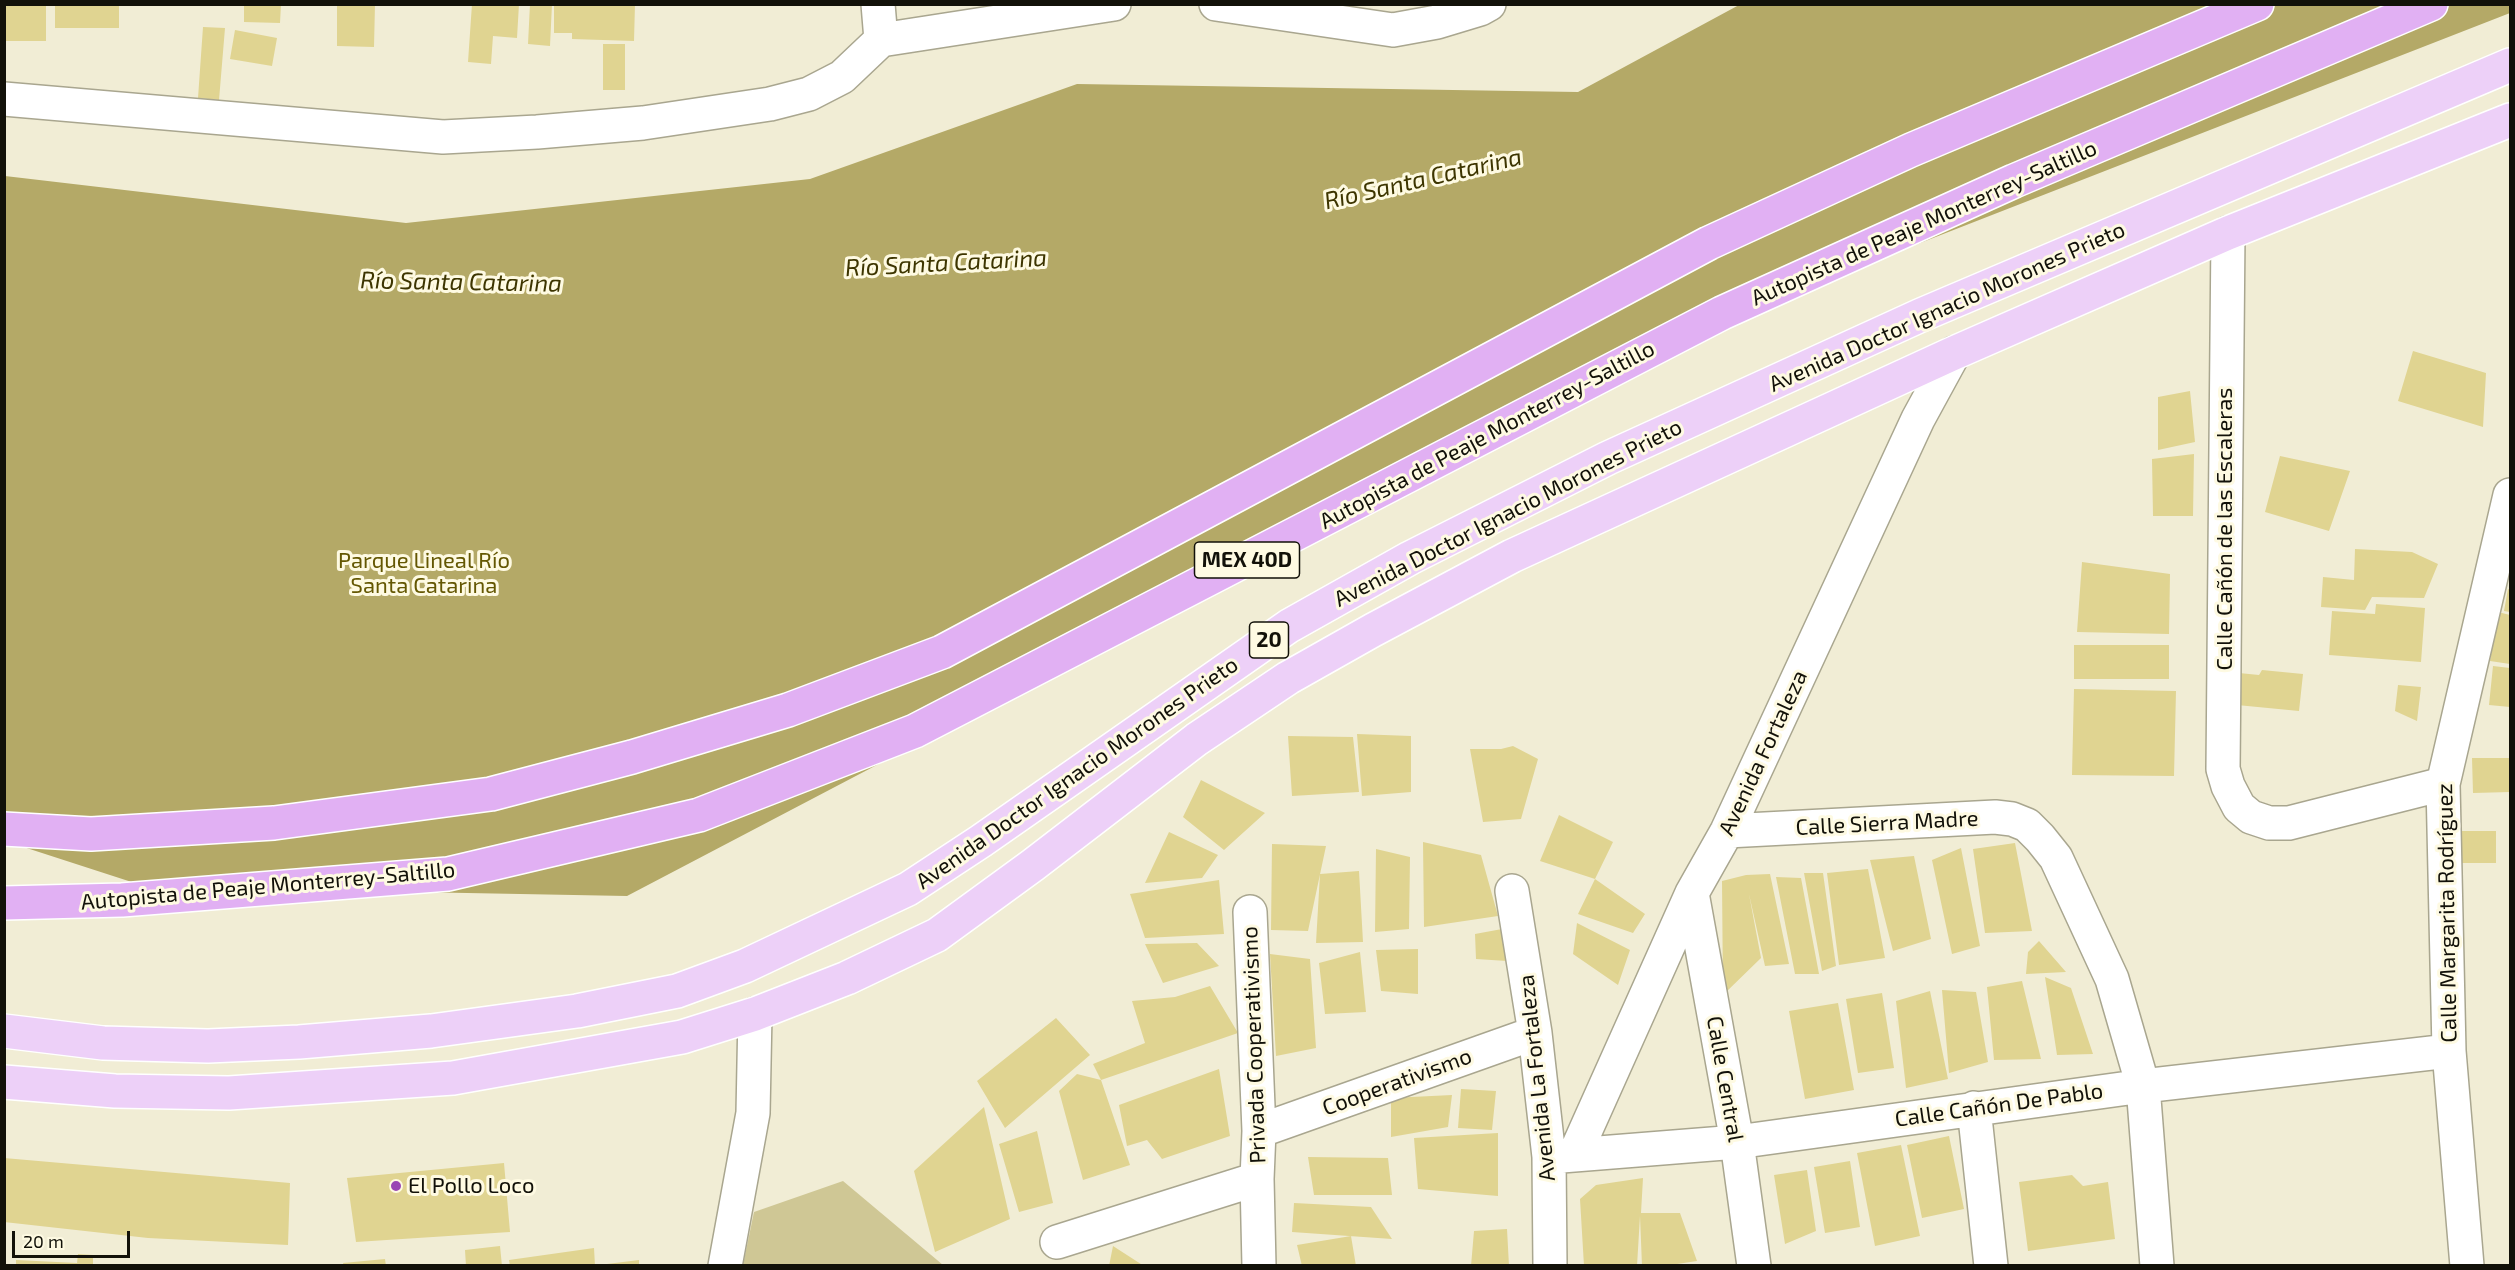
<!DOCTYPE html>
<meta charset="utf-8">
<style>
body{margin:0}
#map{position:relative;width:2515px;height:1270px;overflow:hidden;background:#f1edd5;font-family:"Exo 2",sans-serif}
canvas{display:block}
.frame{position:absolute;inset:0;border:6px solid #121109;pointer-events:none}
.scale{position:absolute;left:12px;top:1231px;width:118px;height:27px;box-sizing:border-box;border:3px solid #121109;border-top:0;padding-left:8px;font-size:18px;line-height:21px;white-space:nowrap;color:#121109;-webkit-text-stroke:4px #fefae2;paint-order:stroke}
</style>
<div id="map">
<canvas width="2515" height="1270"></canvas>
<div class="frame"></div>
<div class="scale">20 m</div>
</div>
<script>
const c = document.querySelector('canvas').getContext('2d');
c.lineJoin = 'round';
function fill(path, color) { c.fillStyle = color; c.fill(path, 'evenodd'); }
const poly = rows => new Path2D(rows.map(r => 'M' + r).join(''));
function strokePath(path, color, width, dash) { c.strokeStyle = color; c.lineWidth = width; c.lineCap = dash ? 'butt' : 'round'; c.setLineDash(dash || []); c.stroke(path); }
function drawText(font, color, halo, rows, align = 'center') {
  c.font = font + ' "Exo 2",sans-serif'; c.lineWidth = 6; c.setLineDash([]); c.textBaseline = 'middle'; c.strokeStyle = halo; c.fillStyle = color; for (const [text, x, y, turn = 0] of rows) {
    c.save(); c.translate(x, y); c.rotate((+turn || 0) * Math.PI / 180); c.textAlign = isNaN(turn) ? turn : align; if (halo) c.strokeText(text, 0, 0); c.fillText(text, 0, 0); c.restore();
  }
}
const green = poly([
 [843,1181,943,1265,743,1265,754,1212]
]);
const water = poly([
 [1739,5,2510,5,2510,13,1733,316,627,896,147,887,5,841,5,176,406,223,810,179,1077,84,1578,92]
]);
const building = poly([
 [4,4,46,4,46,41,4,41],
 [55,4,119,4,119,28,55,28],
 [244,4,281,4,280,23,244,22],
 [337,4,375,4,374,47,337,46],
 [472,4,519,4,517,38,493,36,491,64,468,62],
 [530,4,552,4,550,46,528,44],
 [554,4,635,4,634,41,572,39,572,33,554,33],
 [203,27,225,28,219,100,198,98],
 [235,30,277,38,272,66,230,59],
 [603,44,625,44,625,90,603,90],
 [2413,351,2486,373,2483,427,2398,401],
 [2190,391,2195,442,2158,450,2158,397],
 [2194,454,2193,516,2153,516,2152,459],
 [2280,456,2350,471,2329,531,2265,512],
 [2355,549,2412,552,2438,564,2424,598,2372,597,2365,610,2321,607,2323,577,2354,580],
 [2082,562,2170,574,2169,634,2077,632],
 [2508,589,2510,590,2510,612,2504,611],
 [2376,604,2425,608,2421,662,2329,655,2332,611,2375,614],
 [2498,612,2510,615,2510,664,2490,661],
 [2074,645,2169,645,2169,679,2074,679],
 [2493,666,2510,668,2510,707,2489,705],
 [2262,670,2303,674,2299,711,2237,705,2239,673,2259,675],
 [2398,685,2421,687,2417,721,2395,711],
 [2074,689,2176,691,2174,776,2072,775],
 [1357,734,1411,736,1411,792,1362,796],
 [1288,736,1353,737,1359,792,1292,796],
 [1513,746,1538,759,1521,819,1483,822,1470,749,1501,749],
 [2472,758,2510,758,2510,792,2473,793],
 [1201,780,1265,813,1224,850,1183,817],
 [1559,815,1613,842,1595,879,1540,861],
 [2453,831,2496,831,2496,863,2453,863],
 [1169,832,1218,855,1202,878,1145,883],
 [1423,842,1481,855,1498,916,1424,927],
 [2015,843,2032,931,1985,933,1973,849],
 [1272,844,1326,846,1308,931,1271,930],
 [1961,848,1980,946,1952,954,1932,860],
 [1376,849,1410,857,1409,929,1375,932],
 [1914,856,1931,939,1893,951,1870,860],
 [1868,869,1885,958,1839,965,1827,873],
 [1359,871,1363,942,1316,943,1320,874],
 [1804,873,1823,873,1836,966,1822,971],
 [1770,874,1789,964,1765,966,1749,894,1761,958,1723,995,1722,881,1746,875],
 [1776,877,1801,878,1819,974,1795,974],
 [1595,879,1645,914,1633,933,1578,914],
 [1219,880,1224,934,1145,938,1130,894],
 [1577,923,1630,950,1618,985,1573,954],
 [1502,929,1507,961,1476,959,1475,934],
 [2039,941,2066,972,2026,974,2028,952],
 [1197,943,1219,966,1163,983,1145,944],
 [1418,949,1418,994,1381,991,1376,950],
 [1360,952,1366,1012,1325,1014,1319,963],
 [1270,954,1310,959,1316,1048,1276,1056],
 [2045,977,2071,988,2093,1054,2057,1055],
 [2022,981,2041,1059,1994,1060,1987,987],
 [1210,986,1238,1033,1101,1080,1093,1064,1145,1043,1132,1001,1175,997],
 [1942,990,1976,992,1988,1062,1949,1073],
 [1930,991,1948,1079,1906,1088,1896,1001],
 [1882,993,1894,1068,1858,1073,1846,999],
 [1838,1003,1854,1090,1805,1099,1789,1011],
 [1056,1018,1090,1055,1005,1128,977,1081],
 [1219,1069,1230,1136,1162,1159,1147,1140,1127,1146,1119,1105],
 [1077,1074,1101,1080,1130,1165,1083,1180,1059,1091],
 [1461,1089,1496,1091,1492,1130,1458,1128],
 [1452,1095,1448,1127,1391,1137,1391,1098],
 [984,1107,1010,1219,935,1252,914,1171],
 [1037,1131,1053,1203,1019,1212,999,1144],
 [1498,1133,1498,1196,1418,1189,1414,1138],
 [1949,1136,1964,1209,1922,1218,1907,1145],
 [1901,1145,1920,1236,1875,1246,1857,1153],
 [1308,1157,1388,1158,1392,1195,1314,1195],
 [4,1158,290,1183,288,1245,148,1238,4,1222],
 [1850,1161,1860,1227,1825,1233,1814,1167],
 [504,1163,510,1232,356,1242,347,1178],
 [1807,1170,1816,1231,1785,1244,1774,1175],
 [2072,1175,2083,1186,2108,1182,2115,1239,2028,1251,2019,1182],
 [1643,1178,1641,1213,1680,1213,1697,1261,1664,1266,1642,1266,1640,1216,1637,1266,1584,1266,1580,1199,1596,1185],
 [1294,1203,1371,1207,1392,1239,1292,1232],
 [1507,1229,1509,1266,1471,1266,1474,1231],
 [1351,1236,1356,1266,1302,1266,1297,1245],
 [500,1246,502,1266,466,1266,465,1250],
 [1113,1246,1144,1266,1109,1266],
 [594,1248,595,1266,510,1266,509,1260],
 [78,1254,93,1255,93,1266,16,1266,16,1260,77,1263],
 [385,1259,386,1266,344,1266,343,1263],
 [639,1260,639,1266,607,1266,607,1264]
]);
const street = poly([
 [878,4,881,40],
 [1216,4,1393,30,1437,22,1480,9,1489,4],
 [4,99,443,137,537,132,643,123,770,104,809,94,842,77,881,40,1114,4],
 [2228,233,2223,769,2228,786,2239,807,2251,817,2269,823,2289,823,2443,784],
 [1727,831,1995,817,2012,819,2027,825,2040,838,2056,858,2112,979,2143,1086,2157,1266],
 [1512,891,1535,1033,1549,1157,1550,1266],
 [1692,893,1737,1142,1754,1266],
 [1250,912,1259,1131,1257,1179,1259,1266],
 [1974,1108,1991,1266],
 [1259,1131,1535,1033],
 [1575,1154,1692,893,1727,831,1918,419,1954,353],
 [1549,1157,1737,1142,2143,1086,2449,1051],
 [1057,1242,1257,1179],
 [725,1266,753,1113,755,1014],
 [2467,1266,2449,1051,2443,784,2510,495]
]);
const primary = poly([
 [4,1031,103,1043,208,1046,299,1042,431,1031,577,1011,677,991,745,966,908,889,981,841,1289,626,1410,558,1608,458,1919,316,2510,65],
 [4,1082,115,1091,229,1093,453,1078,682,1037,755,1014,847,978,937,935,1033,865,1197,739,1288,678,1373,630,1512,556,1954,353,2228,233,2510,120]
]);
const highway = poly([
 [4,829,91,834,274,823,491,794,632,757,788,710,942,652,1709,243,1911,150,2257,4],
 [4,903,122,900,448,874,699,815,915,731,1722,313,2014,181,2431,4]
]);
const markers = [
 [396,1186,6,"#9946b4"]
];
const shields = [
 [1247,560,105],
 [1269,640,39]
];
const shieldNames = [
 ["MEX 40D",1247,560],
 ["20",1269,640]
];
const streetNames = [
 ["Autopista de Peaje Monterrey-Saltillo",1924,223,-24],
 ["Avenida Doctor Ignacio Morones Prieto",1947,307,-24],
 ["Autopista de Peaje Monterrey-Saltillo",1487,435,-28],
 ["Avenida Doctor Ignacio Morones Prieto",1508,513,-27],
 ["Calle Cañón de las Escaleras",2225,529,-90],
 ["Avenida Fortaleza",1763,753,-65],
 ["Avenida Doctor Ignacio Morones Prieto",1077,773,-35],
 ["Calle Sierra Madre",1887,823,-3],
 ["Autopista de Peaje Monterrey-Saltillo",268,886,-5],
 ["Calle Margarita Rodríguez",2447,913,-91],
 ["Privada Cooperativismo",1254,1045,-92],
 ["Avenida La Fortaleza",1537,1078,-96],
 ["Calle Central",1725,1079,80],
 ["Cooperativismo",1397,1082,-20],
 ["Calle Cañón De Pablo",1999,1105,-8]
];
const parkNames = [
 ["Parque Lineal Río",424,561],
 ["Santa Catarina",424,586]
];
const poiNames = [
 ["El Pollo Loco",408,1186]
];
const waterNames = [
 ["Río Santa Catarina",1423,179,-13],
 ["Río Santa Catarina",946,263,-3],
 ["Río Santa Catarina",461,282,1]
];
fill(green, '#cfc795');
fill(water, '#b4a967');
fill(building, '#e0d491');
strokePath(street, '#a9a68f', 36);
strokePath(primary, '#fff', 36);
strokePath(highway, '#fff', 36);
strokePath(street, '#fff', 33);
strokePath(primary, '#edd0f8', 33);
strokePath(highway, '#e1b0f3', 33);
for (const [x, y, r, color] of markers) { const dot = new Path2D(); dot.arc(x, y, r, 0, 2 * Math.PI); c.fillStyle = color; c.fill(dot); strokePath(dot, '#fefae2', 2); }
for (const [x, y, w] of shields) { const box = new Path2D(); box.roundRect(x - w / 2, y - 18, w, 36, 4.5); c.fillStyle = '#fefae2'; c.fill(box); strokePath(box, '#121109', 1.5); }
drawText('bold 21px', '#121109', null, shieldNames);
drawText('22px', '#121109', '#fefae2', streetNames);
drawText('22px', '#645702', '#fefae2', parkNames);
drawText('22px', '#121109', '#fefae2', poiNames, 'left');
drawText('italic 24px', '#3d3500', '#fefae2', waterNames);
</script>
